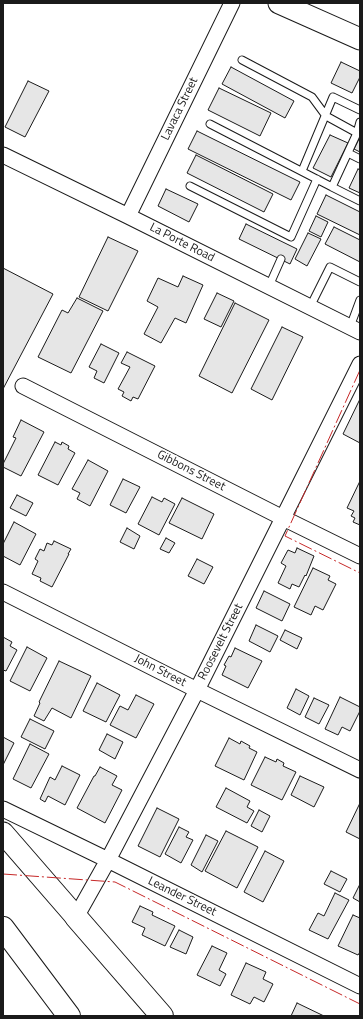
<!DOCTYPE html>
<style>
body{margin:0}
#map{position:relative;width:363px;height:1019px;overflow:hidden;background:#fff;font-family:"Titillium Web",sans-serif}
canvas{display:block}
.frame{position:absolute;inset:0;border:4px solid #1a1a1a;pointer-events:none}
</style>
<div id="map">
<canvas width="363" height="1019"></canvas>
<div class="frame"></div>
</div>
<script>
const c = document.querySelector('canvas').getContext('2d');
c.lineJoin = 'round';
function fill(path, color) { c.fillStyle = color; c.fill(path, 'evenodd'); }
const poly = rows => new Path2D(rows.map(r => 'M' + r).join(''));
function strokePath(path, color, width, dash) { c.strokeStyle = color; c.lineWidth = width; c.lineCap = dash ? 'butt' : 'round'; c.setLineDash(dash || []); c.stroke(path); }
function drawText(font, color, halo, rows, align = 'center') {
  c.font = font + ' "Titillium Web",sans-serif'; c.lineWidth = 3; c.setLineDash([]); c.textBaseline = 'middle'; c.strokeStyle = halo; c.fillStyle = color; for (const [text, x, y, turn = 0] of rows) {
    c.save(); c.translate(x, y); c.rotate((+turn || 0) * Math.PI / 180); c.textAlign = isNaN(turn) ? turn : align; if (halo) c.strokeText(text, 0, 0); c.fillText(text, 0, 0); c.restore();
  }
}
const building = poly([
 [341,62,360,71,360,77,352,93,331,83,341,62],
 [231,67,294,101,285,118,222,84,231,67],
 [28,81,49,91,25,137,5,127,28,81],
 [219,88,271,113,260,136,208,110,219,88],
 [197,131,300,182,291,200,188,149,197,131],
 [330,135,348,143,331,177,313,168,330,135],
 [360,137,360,152,354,149,360,137],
 [196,155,273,194,264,212,187,173,196,155],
 [358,169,360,170,360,193,349,188,358,169],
 [166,189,198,204,189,222,158,206,166,189],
 [326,195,360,212,360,235,317,214,326,195],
 [316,216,328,222,321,237,309,231,316,216],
 [246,224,297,249,290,264,239,239,246,224],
 [334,227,360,240,360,262,325,244,334,227],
 [308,233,321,239,307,266,295,259,308,233],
 [108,237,138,251,108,311,79,297,108,237],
 [3,268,53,294,3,389,3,268],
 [183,276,203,285,186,323,175,318,161,343,144,334,158,307,147,301,158,278,178,287,183,276],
 [217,293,234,301,221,327,204,319,217,293],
 [77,298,103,311,71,373,38,357,62,310,68,313,77,298],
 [235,303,269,320,232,393,199,376,235,303],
 [282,327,303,337,272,400,251,389,282,327],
 [101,344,119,353,104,383,94,378,97,371,89,367,101,344],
 [127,352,155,366,138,399,133,397,131,401,122,396,124,392,118,389,130,367,121,363,127,352],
 [360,399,360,443,343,434,360,399],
 [21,420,44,432,21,476,3,467,3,464,16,438,13,437,21,420],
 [55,442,61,445,62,442,69,446,68,449,75,453,58,485,38,475,55,442],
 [88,460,108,471,90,506,77,499,80,493,72,489,88,460],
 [123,479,140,487,126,513,110,505,123,479],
 [360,481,360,525,353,522,355,518,351,516,354,511,347,508,360,481],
 [17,495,33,503,26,516,10,508,17,495],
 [152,497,162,502,164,498,175,504,159,535,138,524,152,497],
 [182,498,214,514,202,539,169,523,182,498],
 [14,522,36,534,20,565,3,556,3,544,14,522],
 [127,528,140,536,134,549,120,542,127,528],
 [166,538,175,543,169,553,160,549,166,538],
 [54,541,71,549,68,554,69,554,52,587,40,581,41,578,32,574,38,561,35,559,40,549,44,551,47,543,52,545,54,541],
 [297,548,314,556,306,576,305,575,299,587,292,584,290,589,278,583,286,566,281,563,288,550,295,553,297,548],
 [197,559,213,567,204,584,188,576,197,559],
 [313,568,330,576,328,580,336,584,323,610,315,606,311,615,294,607,313,568],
 [264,591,290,604,282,621,256,608,264,591],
 [256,625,278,636,270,652,249,641,256,625],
 [285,630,302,638,297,649,280,640,285,630],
 [3,637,12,642,10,646,17,650,6,671,3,670,3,637],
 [27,647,47,658,30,691,10,681,27,647],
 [235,648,262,661,248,688,222,675,226,666,224,665,229,656,231,657,235,648],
 [59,661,91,676,71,718,52,708,44,721,34,716,40,703,39,702,59,661],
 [97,683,120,695,106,722,83,711,97,683],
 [296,689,309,696,300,715,287,708,296,689],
 [136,695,154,704,136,738,110,725,120,706,128,710,136,695],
 [340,697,360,707,360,711,350,731,342,727,338,735,325,729,340,697],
 [314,698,329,705,319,724,305,717,314,698],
 [30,719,54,731,45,749,21,737,30,719],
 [107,734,123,742,115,759,99,750,107,734],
 [3,737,14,743,3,765,3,737],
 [229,738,240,744,241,741,250,746,249,748,257,752,244,780,215,766,229,738],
 [30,744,49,754,31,788,13,779,30,744],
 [265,757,276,762,277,759,284,763,283,766,296,772,282,800,251,785,265,757],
 [62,766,80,775,65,805,48,796,45,802,40,799,50,777,55,780,62,766],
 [100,767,117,776,112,785,122,790,105,823,77,808,94,776,95,776,100,767],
 [300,776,324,787,314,807,291,795,300,776],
 [226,788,250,801,247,807,254,811,247,823,216,807,226,788],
 [360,803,360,839,346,832,360,803],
 [157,808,179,819,160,857,138,846,157,808],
 [259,810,270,816,262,832,251,826,259,810],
 [179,827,189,832,186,837,193,840,181,863,165,854,179,827],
 [226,831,258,847,237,888,205,871,226,831],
 [206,835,218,841,202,872,191,865,206,835],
 [265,851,284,861,263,902,244,892,265,851],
 [331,871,347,879,340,892,324,884,331,871],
 [360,884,360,902,353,898,360,884],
 [335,893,349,900,328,939,309,930,318,913,324,916,335,893],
 [140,906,153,912,152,915,175,926,165,946,142,935,145,928,132,922,140,906],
 [353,915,360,918,360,952,358,955,338,946,353,915],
 [179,930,193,937,186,954,170,947,179,930],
 [212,946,227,953,219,970,226,974,220,986,197,975,212,946],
 [246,963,266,972,263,979,273,984,264,1002,254,997,250,1004,231,995,246,963],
 [297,1003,324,1016,291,1016,297,1003]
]);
const service = poly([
 [242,60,312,97,326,116,357,133,360,122],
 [210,124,332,187,357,133],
 [348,153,360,159],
 [302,171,333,97,360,110],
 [190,186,291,237,317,179],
 [332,187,360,201],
 [269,286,281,259],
 [310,307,330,267,360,282],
 [350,327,360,300]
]);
const minor = poly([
 [3,155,128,216,360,332],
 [128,216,232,3],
 [23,386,283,518,360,556],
 [3,592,197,690,360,770],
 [3,809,108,860,360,986],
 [76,917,108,860,197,690,360,364]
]);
const secondary = poly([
 [279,3,360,39],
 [3,833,76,917]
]);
const motorway = poly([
 [76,917,162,1016],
 [3,928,69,1016]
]);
const power = poly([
 [360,370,285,536,360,573],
 [3,874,115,882,360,1004]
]);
const streetNames = [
 ["Lavaca Street",180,109,-64],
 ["La Porte Road",182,243,27],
 ["Gibbons Street",191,471,27],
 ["Roosevelt Street",221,642,-63],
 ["John Street",160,671,27],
 ["Leander Street",182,897,26]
];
fill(building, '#e6e6e6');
strokePath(building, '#1a1a1a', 1);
strokePath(service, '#1a1a1a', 9);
strokePath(minor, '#1a1a1a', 17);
strokePath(secondary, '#1a1a1a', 23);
strokePath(motorway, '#1a1a1a', 24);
strokePath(service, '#fff', 7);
strokePath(minor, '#fff', 15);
strokePath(secondary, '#fff', 21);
strokePath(motorway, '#fff', 22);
strokePath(power, '#c62828', 1, [14, 3, 2, 3]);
drawText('12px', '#1a1a1a', '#fff', streetNames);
</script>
